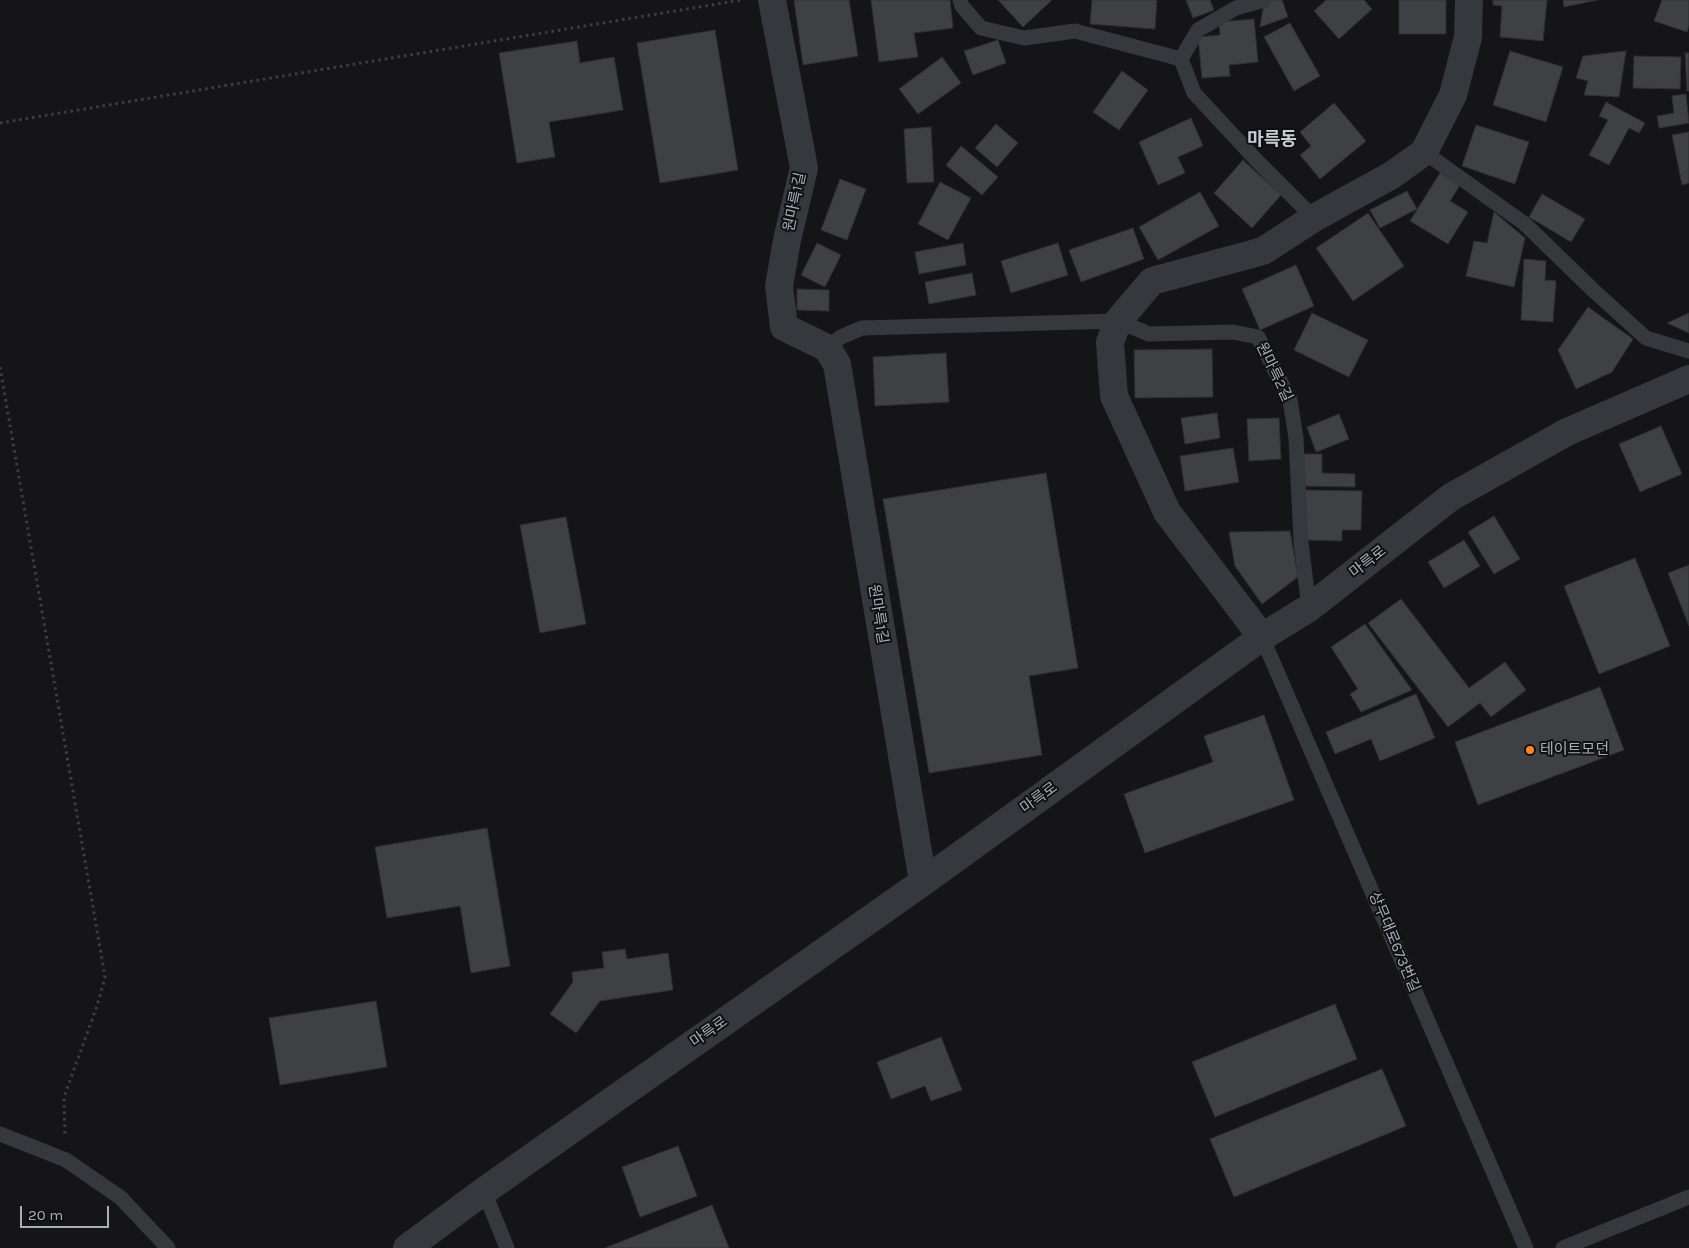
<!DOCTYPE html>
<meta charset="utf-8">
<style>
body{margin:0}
#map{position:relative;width:1689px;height:1248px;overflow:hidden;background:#151517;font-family:Karla,sans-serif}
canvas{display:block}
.scale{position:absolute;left:20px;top:1206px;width:89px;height:22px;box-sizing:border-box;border:2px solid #a6afb8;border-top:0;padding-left:6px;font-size:15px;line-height:18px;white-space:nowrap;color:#a6afb8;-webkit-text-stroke:4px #101012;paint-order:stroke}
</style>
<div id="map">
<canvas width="1689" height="1248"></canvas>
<div class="scale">20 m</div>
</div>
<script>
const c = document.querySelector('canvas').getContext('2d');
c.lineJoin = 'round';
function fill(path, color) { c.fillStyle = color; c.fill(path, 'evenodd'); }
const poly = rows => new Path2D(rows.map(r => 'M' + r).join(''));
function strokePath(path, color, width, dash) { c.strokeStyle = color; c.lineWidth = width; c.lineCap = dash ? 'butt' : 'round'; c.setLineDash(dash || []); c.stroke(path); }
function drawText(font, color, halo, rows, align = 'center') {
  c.font = font + ' Karla,"Noto Sans KR",sans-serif'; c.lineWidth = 4; c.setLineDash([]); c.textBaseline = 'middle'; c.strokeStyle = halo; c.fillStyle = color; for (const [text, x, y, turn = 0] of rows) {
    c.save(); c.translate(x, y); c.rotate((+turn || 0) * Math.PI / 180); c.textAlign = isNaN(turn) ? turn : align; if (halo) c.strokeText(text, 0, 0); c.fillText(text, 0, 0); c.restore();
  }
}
const building = poly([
 [794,0,849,0,858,56,803,65,794,0],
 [871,0,950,0,953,28,914,33,918,57,879,62,871,0],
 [998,0,1052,0,1023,27,998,0],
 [1092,0,1157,0,1155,29,1090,24,1092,0],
 [1186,0,1210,0,1214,10,1193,18,1186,0],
 [1271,0,1282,0,1288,17,1260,27,1264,3,1271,0],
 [1326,0,1364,0,1372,9,1339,39,1314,11,1326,0],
 [1399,0,1446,0,1446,34,1399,34,1399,0],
 [1493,0,1547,0,1543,41,1500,37,1502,6,1493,5,1493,0],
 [1563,0,1598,0,1564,7,1563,0],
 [1662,0,1689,0,1689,25,1687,32,1654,21,1662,0],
 [1254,19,1258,62,1229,65,1230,76,1202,78,1198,37,1220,35,1219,22,1254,19],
 [1290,23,1320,76,1294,91,1264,37,1290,23],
 [715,30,738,170,660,183,637,43,715,30],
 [998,40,1006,63,973,75,964,51,998,40],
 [577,41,580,63,614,57,623,110,549,122,555,157,517,163,499,53,577,41],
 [1510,51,1563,67,1546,122,1493,105,1510,51],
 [1626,51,1619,97,1584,95,1588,81,1576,78,1583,56,1626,51],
 [1685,53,1689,53,1689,91,1687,91,1685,53],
 [1634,56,1681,57,1680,89,1633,88,1634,56],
 [942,57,961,83,918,114,899,89,942,57],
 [1122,71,1148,90,1119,130,1093,112,1122,71],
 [1686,94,1689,123,1659,128,1657,116,1674,113,1672,96,1686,94],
 [1606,102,1645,123,1639,133,1629,128,1609,165,1589,155,1608,120,1599,116,1606,102],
 [1334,103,1366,141,1320,179,1300,155,1311,146,1300,132,1334,103],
 [1191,118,1203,146,1178,157,1185,173,1158,185,1139,142,1191,118],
 [996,124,1018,143,997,167,975,148,996,124],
 [1476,125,1529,142,1515,184,1462,166,1476,125],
 [931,127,934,182,907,183,904,129,931,127],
 [1689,132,1689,183,1682,185,1672,135,1689,132],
 [961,146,998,177,982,195,946,165,961,146],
 [1243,160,1281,195,1252,228,1214,193,1243,160],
 [1440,173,1460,185,1450,201,1468,212,1448,244,1410,221,1440,173],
 [840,179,866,189,847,240,821,230,840,179],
 [940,182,971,198,948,240,918,224,940,182],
 [1407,191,1417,209,1380,228,1370,210,1407,191],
 [1200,192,1219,226,1158,260,1139,227,1200,192],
 [1542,194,1585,219,1571,242,1529,217,1542,194],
 [1494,212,1525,238,1514,287,1466,276,1474,241,1487,243,1494,212],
 [1368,213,1404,266,1353,301,1316,248,1368,213],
 [1133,228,1144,259,1081,282,1069,250,1133,228],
 [817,243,841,255,825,287,801,275,817,243],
 [963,243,966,265,919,274,915,252,963,243],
 [1058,243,1068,275,1011,293,1001,261,1058,243],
 [1524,259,1546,261,1545,280,1556,281,1553,322,1521,320,1524,259],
 [1296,265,1314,306,1260,330,1242,289,1296,265],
 [972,273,976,295,929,304,925,282,972,273],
 [797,289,829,290,829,311,797,310,797,289],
 [1588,307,1633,339,1612,372,1576,389,1558,350,1588,307],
 [1312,313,1368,340,1349,377,1294,350,1312,313],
 [1689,313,1689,333,1667,323,1689,313],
 [1212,349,1213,397,1135,398,1134,350,1212,349],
 [946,353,949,402,875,406,873,357,946,353],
 [1217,413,1220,438,1185,444,1181,418,1217,413],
 [1339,414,1349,439,1316,452,1307,427,1339,414],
 [1279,418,1281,459,1249,461,1247,419,1279,418],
 [1661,426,1682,474,1640,492,1619,444,1661,426],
 [1233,448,1239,482,1185,491,1180,456,1233,448],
 [1304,454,1322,454,1322,473,1355,474,1355,487,1303,486,1304,454],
 [1046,473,1078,668,1029,676,1042,755,929,773,883,499,1046,473],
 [1305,490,1362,491,1361,530,1342,530,1342,541,1304,540,1305,490],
 [1494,516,1520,559,1494,574,1468,532,1494,516],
 [566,517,586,624,540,633,520,525,566,517],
 [1290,531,1298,577,1262,604,1235,566,1229,532,1290,531],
 [1464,540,1480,566,1444,588,1428,562,1464,540],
 [1635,558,1670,646,1599,674,1564,586,1635,558],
 [1689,565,1689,626,1668,573,1689,565],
 [1401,599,1469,688,1505,662,1526,690,1491,717,1480,703,1448,727,1368,623,1401,599],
 [1365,624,1412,690,1361,712,1350,694,1358,689,1331,647,1365,624],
 [1600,687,1624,750,1478,805,1455,742,1600,687],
 [1416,694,1435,738,1380,761,1371,739,1335,754,1326,732,1416,694],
 [1264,715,1294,800,1145,853,1124,794,1213,762,1204,736,1264,715],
 [487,828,510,966,471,973,460,906,387,918,375,847,487,828],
 [625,949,627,959,668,953,673,990,600,1001,576,1033,550,1014,573,982,572,972,604,968,602,952,625,949],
 [376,1001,387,1067,280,1085,269,1018,376,1001],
 [1335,1004,1357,1059,1215,1117,1192,1062,1335,1004],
 [941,1037,962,1090,931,1101,925,1086,891,1099,877,1062,941,1037],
 [1382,1069,1406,1126,1234,1197,1210,1139,1382,1069],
 [678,1146,697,1196,640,1217,622,1167,678,1146],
 [712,1205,729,1248,605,1248,712,1205]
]);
const path = poly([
 [0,123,741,0],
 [0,367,105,977,97,1006,64,1097,65,1137]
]);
const lane = poly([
 [960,0,962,6,981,28,1024,38,1075,31,1181,59],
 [1181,59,1194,93,1259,163,1314,218],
 [1181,59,1198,30,1236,8,1264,0],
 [1424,152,1525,224,1593,290,1646,338,1689,351],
 [827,348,841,337,862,328,1118,321,1149,334,1233,332,1258,337,1290,400,1296,438,1301,542,1309,608],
 [1262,637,1526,1248],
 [0,1134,66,1160,121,1198,168,1248],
 [484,1191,507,1248],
 [1563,1248,1689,1197]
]);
const street = poly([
 [772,0,804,168,787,240,779,286,784,327,827,348,837,364,923,882],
 [1262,637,1167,512,1114,396,1110,342,1118,321,1152,281,1263,251,1314,218,1392,175,1424,152,1453,95,1468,37,1469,0],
 [407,1248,484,1191,923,882,1262,637,1309,608,1451,497,1567,432,1689,379]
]);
const markers = [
 [1530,750,5,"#fb8728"]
];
const streetNames = [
 ["원마륵1길",795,202,-78],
 ["원마륵2길",1274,372,64],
 ["마륵로",1368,562,-38],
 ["원마륵1길",878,614,81],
 ["마륵로",1039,798,-36],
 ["상무대로673번길",1394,942,67],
 ["마륵로",709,1032,-35]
];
const poiNames = [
 ["테이트모던",1540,750]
];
const quarterNames = [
 ["마륵동",1272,140]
];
fill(building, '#3f4044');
strokePath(building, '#2f2f33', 1);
strokePath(path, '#3b3f43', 3, [2.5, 4]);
strokePath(lane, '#35383c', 15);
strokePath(street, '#35383c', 28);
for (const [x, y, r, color] of markers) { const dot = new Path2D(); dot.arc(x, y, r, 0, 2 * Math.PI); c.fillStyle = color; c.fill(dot); strokePath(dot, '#101012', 2); }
drawText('15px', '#a6afb8', '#101012', streetNames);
drawText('15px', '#a6afb8', '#101012', poiNames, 'left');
drawText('bold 18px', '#c7cdd3', '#101012', quarterNames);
</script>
